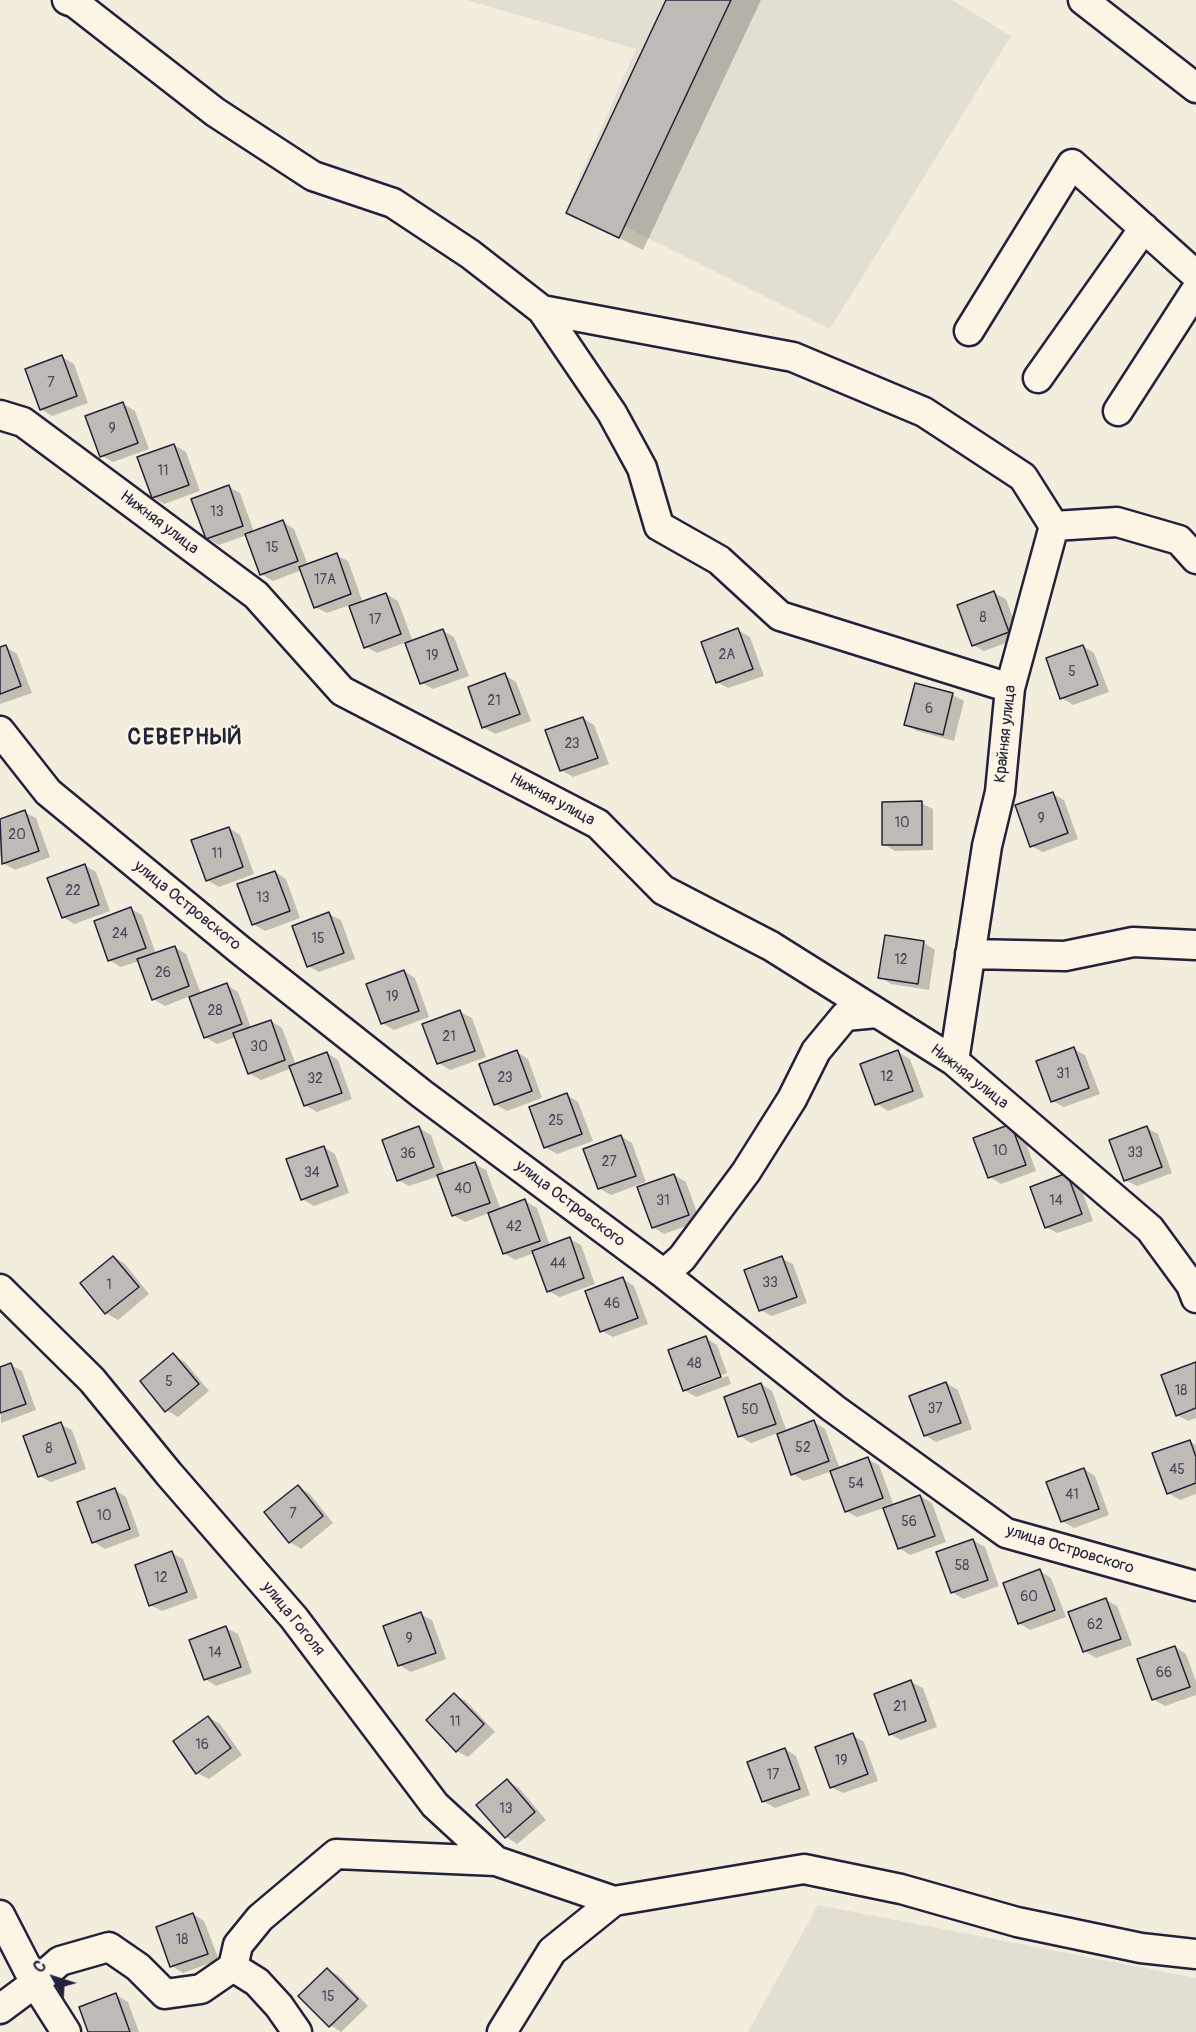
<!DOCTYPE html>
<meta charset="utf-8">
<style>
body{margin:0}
#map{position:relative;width:1196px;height:2032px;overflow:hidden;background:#f3edde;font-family:Pangolin,sans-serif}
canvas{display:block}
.north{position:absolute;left:24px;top:1948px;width:60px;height:60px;-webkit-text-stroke:4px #fcf5e5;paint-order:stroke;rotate:309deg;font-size:16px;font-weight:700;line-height:24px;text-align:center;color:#22223b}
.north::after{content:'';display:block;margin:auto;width:21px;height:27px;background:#22223b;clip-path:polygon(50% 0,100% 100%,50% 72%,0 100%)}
</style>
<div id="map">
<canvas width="1196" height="2032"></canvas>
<div class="north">С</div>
</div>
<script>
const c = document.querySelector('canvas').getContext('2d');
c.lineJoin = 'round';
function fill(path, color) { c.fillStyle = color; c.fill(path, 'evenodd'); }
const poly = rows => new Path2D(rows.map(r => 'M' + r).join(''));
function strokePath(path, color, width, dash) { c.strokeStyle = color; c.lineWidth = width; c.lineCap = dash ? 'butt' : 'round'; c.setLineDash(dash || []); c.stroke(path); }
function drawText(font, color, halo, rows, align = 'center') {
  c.font = font + ' Pangolin,sans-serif'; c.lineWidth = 4.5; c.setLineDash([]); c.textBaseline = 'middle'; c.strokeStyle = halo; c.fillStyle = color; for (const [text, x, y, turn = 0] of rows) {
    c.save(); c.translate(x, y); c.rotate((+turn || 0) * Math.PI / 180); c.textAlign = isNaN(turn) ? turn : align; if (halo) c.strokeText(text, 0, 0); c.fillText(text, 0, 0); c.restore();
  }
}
const built = poly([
 [466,0,952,0,1011,36,830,329,570,199,636,49],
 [818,1905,1196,1978,1196,2032,748,2032]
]);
const shadow = poly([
 [668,0,761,0,643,250,568,212],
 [62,357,74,364,88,403,52,416,41,409],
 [123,404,135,411,149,449,113,462,102,456],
 [174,445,186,452,200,491,164,504,153,497],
 [229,487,240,493,254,532,283,522,294,529,308,565,336,555,348,561,363,603,386,594,398,601,413,642,443,631,454,637,469,676,433,689,422,683,407,642,377,653,365,646,350,605,327,613,315,607,302,570,273,581,261,574,247,535,219,545,207,538],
 [994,593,1006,599,1020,638,984,651,973,645],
 [738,630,750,637,764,676,728,688,717,682],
 [1083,646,1094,653,1109,692,1073,705,1062,698],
 [6,647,17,654,32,693,0,704,0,649],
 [505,675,516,682,531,721,495,734,483,727],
 [916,685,953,695,964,701,954,741,917,731,906,725],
 [583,718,594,725,609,764,573,777,561,770],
 [1053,794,1064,800,1078,839,1043,852,1031,846],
 [921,803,933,809,933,850,895,851,884,844],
 [24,812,36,818,50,857,15,870,3,863,0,855,0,820],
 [229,828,240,835,254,874,219,887,207,880],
 [84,865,96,872,110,911,74,924,63,917],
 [275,872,286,879,300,918,265,931,253,924],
 [131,909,142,915,156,954,175,947,186,954,201,994,227,985,238,992,251,1028,271,1021,282,1028,296,1065,327,1053,338,1060,352,1099,317,1112,305,1105,292,1068,261,1080,249,1073,236,1037,217,1044,205,1037,190,996,165,1006,153,999,139,961,121,967,109,960],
 [329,914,341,920,355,959,319,972,308,966],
 [886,937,924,943,935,950,929,990,891,984,880,977],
 [404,971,415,978,429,1017,394,1030,382,1023],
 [460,1012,472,1018,486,1057,450,1070,439,1063,424,1024],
 [1074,1049,1085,1055,1100,1094,1064,1107,1052,1101],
 [517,1052,528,1059,542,1098,507,1111,495,1104],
 [898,1052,910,1059,924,1097,888,1111,877,1104],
 [567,1095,578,1102,593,1141,557,1154,545,1147],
 [1011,1125,1022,1132,1036,1171,1001,1184,989,1177],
 [419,1128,431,1135,445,1174,475,1164,486,1170,501,1210,525,1201,537,1208,550,1246,570,1239,581,1245,595,1284,560,1297,548,1291,534,1253,515,1260,504,1253,489,1213,465,1222,453,1215,439,1176,409,1186,398,1180],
 [1147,1128,1158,1134,1172,1173,1137,1186,1125,1180],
 [621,1136,632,1143,646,1182,611,1195,599,1188],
 [323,1147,335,1154,349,1193,314,1206,302,1199],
 [674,1175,686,1182,700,1221,664,1234,653,1227],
 [1067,1175,1079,1182,1093,1221,1057,1233,1046,1227],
 [114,1257,125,1264,149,1294,118,1320,106,1313],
 [781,1258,793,1264,807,1303,772,1316,760,1310],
 [623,1279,634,1286,648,1324,613,1337,602,1331],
 [706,1338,717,1345,731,1384,696,1397,684,1390],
 [727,1373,728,1376,690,1390,690,1387],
 [173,1355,185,1362,209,1391,178,1417,166,1410],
 [1196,1363,1196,1418,1188,1421,1177,1415],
 [11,1365,22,1371,36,1410,1,1423,0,1369],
 [946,1383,958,1390,972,1429,936,1442,925,1435],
 [761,1384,772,1391,787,1432,814,1422,825,1429,840,1469,867,1459,879,1465,894,1506,920,1496,932,1503,946,1542,910,1555,899,1548,884,1508,857,1517,846,1511,832,1471,804,1481,793,1474,778,1433,751,1443,740,1436],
 [60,1424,72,1430,86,1469,51,1482,39,1476],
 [1189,1441,1196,1445,1196,1494,1180,1500,1168,1493],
 [1084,1469,1095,1476,1109,1515,1074,1528,1062,1521],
 [298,1487,309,1493,333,1523,301,1549,290,1542],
 [115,1490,126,1497,140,1536,105,1549,94,1542],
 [973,1540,985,1547,999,1586,963,1599,952,1592],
 [172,1553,183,1559,198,1598,162,1611,150,1605],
 [1040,1571,1051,1578,1066,1617,1030,1630,1019,1623],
 [1106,1600,1117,1606,1132,1645,1096,1658,1085,1651],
 [420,1614,432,1620,446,1659,411,1672,399,1665],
 [226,1628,238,1634,252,1673,216,1686,205,1679],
 [1175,1647,1186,1654,1196,1681,1196,1695,1165,1706,1153,1699],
 [911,1682,923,1688,937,1727,901,1740,890,1734],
 [454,1695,466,1701,495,1732,468,1757,457,1751],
 [208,1717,220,1724,242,1755,209,1779,197,1773],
 [852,1735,864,1742,878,1781,843,1793,831,1787],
 [785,1749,796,1756,810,1795,775,1808,763,1801],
 [507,1781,519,1788,546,1820,517,1844,506,1837],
 [193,1914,204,1921,219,1960,183,1973,172,1966],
 [327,1969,339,1976,368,2006,341,2032,330,2025],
 [116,1995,128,2002,139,2032,90,2032]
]);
const building = poly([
 [666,0,731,0,619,238,566,213,666,0],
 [62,355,77,396,40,410,25,369,62,355],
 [123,402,138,443,100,457,85,416,123,402],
 [174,444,189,485,152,498,137,457,174,444],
 [229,485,243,526,206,539,191,499,229,485],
 [283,520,298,561,260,575,245,534,283,520],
 [337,553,351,594,314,608,299,567,337,553],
 [994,591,1009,632,972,646,957,605,994,591],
 [386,593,401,634,364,648,349,606,386,593],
 [738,628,753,669,716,683,701,642,738,628],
 [443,629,458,670,420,684,405,643,443,629],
 [6,645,21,686,0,694,0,647,6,645],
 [1083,645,1098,685,1060,699,1046,658,1083,645],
 [505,673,520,714,482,728,468,687,505,673],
 [915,683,953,693,943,735,904,725,915,683],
 [583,717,598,758,560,771,545,730,583,717],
 [1053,792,1068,833,1030,847,1015,805,1053,792],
 [922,801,922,845,882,845,882,802,922,801],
 [25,810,39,851,2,864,0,819,25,810],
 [229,827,243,867,206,881,191,840,229,827],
 [85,864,99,905,62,918,47,878,85,864],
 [275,871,290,911,252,925,237,884,275,871],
 [131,907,146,948,108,961,94,921,131,907],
 [329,912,344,953,307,967,292,926,329,912],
 [885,935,924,941,918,984,878,978,885,935],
 [175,946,189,986,152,1000,137,959,175,946],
 [404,970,419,1011,381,1024,366,984,404,970],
 [227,983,242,1024,204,1038,189,997,227,983],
 [460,1010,475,1051,437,1064,422,1024,460,1010],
 [271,1020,285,1060,248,1074,233,1033,271,1020],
 [1074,1047,1089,1088,1051,1102,1036,1061,1074,1047],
 [517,1050,532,1091,494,1105,479,1064,517,1050],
 [898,1050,913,1091,875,1105,860,1064,898,1050],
 [327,1052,342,1093,304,1106,289,1066,327,1052],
 [567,1093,582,1134,544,1148,529,1107,567,1093],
 [1011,1124,1026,1165,988,1178,973,1138,1011,1124],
 [419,1126,434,1167,397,1181,382,1140,419,1126],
 [1147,1126,1162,1167,1124,1181,1109,1140,1147,1126],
 [621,1135,636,1176,598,1189,583,1149,621,1135],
 [324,1146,338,1186,301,1200,286,1159,324,1146],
 [475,1162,490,1203,452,1216,437,1175,475,1162],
 [1067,1173,1082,1214,1045,1228,1030,1187,1067,1173],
 [674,1174,689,1215,652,1228,637,1187,674,1174],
 [525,1199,540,1241,503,1254,488,1213,525,1199],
 [570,1237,584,1278,547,1292,532,1251,570,1237],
 [113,1256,139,1287,105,1314,80,1283,113,1256],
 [782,1256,797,1297,759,1311,744,1270,782,1256],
 [623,1277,638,1318,600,1332,585,1291,623,1277],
 [706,1336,721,1377,683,1391,668,1350,706,1336],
 [173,1353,199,1384,165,1412,140,1381,173,1353],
 [1196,1362,1196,1408,1176,1416,1161,1375,1196,1362],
 [11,1363,26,1404,0,1413,0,1367,11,1363],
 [946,1382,961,1423,924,1436,909,1396,946,1382],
 [761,1383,776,1424,738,1437,724,1397,761,1383],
 [814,1420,829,1461,791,1475,777,1434,814,1420],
 [61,1422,76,1463,38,1477,23,1436,61,1422],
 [1190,1440,1196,1457,1196,1483,1167,1494,1152,1453,1190,1440],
 [868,1457,883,1498,845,1512,830,1471,868,1457],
 [1084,1468,1099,1509,1061,1522,1046,1482,1084,1468],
 [298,1485,323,1516,289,1543,264,1512,298,1485],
 [115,1488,130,1529,92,1543,77,1502,115,1488],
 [920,1495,935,1536,898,1549,883,1508,920,1495],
 [973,1539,988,1580,951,1593,936,1552,973,1539],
 [172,1551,187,1592,149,1606,135,1565,172,1551],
 [1040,1569,1055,1610,1018,1624,1003,1583,1040,1569],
 [1106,1598,1121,1639,1083,1652,1068,1612,1106,1598],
 [421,1612,436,1653,398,1666,383,1626,421,1612],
 [226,1626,241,1667,204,1680,189,1640,226,1626],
 [1175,1646,1190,1687,1152,1700,1137,1659,1175,1646],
 [911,1680,926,1721,889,1735,874,1694,911,1680],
 [454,1693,484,1724,456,1752,426,1720,454,1693],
 [208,1716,231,1748,196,1774,173,1741,208,1716],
 [853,1733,868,1774,830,1788,815,1747,853,1733],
 [785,1748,800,1789,762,1802,747,1762,785,1748],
 [507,1779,535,1812,505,1838,476,1805,507,1779],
 [193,1913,208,1954,170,1967,156,1927,193,1913],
 [327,1968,358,1999,329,2027,298,1996,327,1968],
 [116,1993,130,2032,88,2032,79,2007,116,1993]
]);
const minor = poly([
 [67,0,75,3,215,112,313,176,393,203,470,254,542,310],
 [1083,0,1196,88],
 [969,331,1072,164,1196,275],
 [1038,378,1144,228],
 [1118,411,1196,290],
 [0,415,23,422,256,595,342,691,598,824,663,890,771,946,954,1061,1150,1229,1191,1285,1196,1298],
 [1010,688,780,616,719,560,659,526,642,468,612,413,542,310,793,357,924,412,1023,477,1054,526],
 [0,731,48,792,240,950,422,1094,664,1274,833,1408,1006,1533,1196,1586],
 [970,954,1065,956,1133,942,1196,945],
 [954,1061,987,846,1000,792,1010,688,1054,526,1117,522,1179,540,1196,559],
 [664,1274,682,1258,746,1172,792,1099,816,1051,845,1016,877,1013],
 [0,1289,92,1380,169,1474,294,1618,435,1805,496,1861,614,1901],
 [0,1915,35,1983,66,2032],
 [233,1967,257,1982,279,2006,297,2032],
 [0,2009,35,1983,60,1961,109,1947,138,1967,165,1994,201,1989,233,1967,238,1945,260,1918,336,1854,496,1861],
 [502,2032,552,1951,614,1901,804,1869,901,1889,1017,1922,1141,1948,1196,1954]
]);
const numberNames = [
 ["7",51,383],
 ["9",112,429],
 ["11",163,471],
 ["13",217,512],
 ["15",272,548],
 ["17А",325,580],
 ["8",983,618],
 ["17",375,620],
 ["2А",727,655],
 ["19",432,656],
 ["5",1072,672],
 ["21",494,701],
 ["6",929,709],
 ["23",572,744],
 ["9",1041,819],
 ["10",902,823],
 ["20",17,835],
 ["11",217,854],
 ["22",73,891],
 ["13",263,898],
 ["24",120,934],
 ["15",318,939],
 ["12",901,960],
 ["26",163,973],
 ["19",392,997],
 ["28",215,1011],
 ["21",449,1037],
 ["30",259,1047],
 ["31",1063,1074],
 ["12",887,1077],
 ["23",505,1078],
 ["32",315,1079],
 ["25",556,1121],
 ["10",1000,1151],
 ["33",1135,1153],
 ["36",408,1154],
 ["27",609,1162],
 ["34",312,1173],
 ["40",463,1189],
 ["31",663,1201],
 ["14",1056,1201],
 ["42",514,1227],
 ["44",558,1264],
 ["33",770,1283],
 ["1",109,1285],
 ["46",612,1304],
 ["48",694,1364],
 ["5",169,1382],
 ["18",1181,1391],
 ["37",935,1409],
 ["50",750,1410],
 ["52",803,1448],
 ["8",49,1449],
 ["45",1177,1470],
 ["54",856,1484],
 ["41",1072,1495],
 ["7",293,1514],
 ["10",104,1516],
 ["56",909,1522],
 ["58",962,1566],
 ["12",161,1578],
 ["60",1029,1597],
 ["62",1095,1625],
 ["9",409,1639],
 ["14",215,1653],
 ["66",1164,1673],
 ["21",900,1707],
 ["11",455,1722],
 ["16",202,1745],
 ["19",841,1761],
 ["17",773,1775],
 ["13",506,1809],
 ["18",182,1940],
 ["15",328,1997]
];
const streetNames = [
 ["Нижняя улица",159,523,37],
 ["Крайняя улица",1006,734,-84],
 ["Нижняя улица",552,800,28],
 ["улица Островского",187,906,39],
 ["Нижняя улица",969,1077,38],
 ["улица Островского",570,1204,37],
 ["улица Островского",1070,1550,17],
 ["улица Гоголя",293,1619,51]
];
const districtNames = [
 ["СЕВЕРНЫЙ",185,738]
];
fill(built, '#e3ded2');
fill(shadow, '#0003');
fill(building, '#bfbab6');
strokePath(building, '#22223b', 1.5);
strokePath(minor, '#22223b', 33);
strokePath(minor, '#fcf5e5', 28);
drawText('14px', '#49485a', null, numberNames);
drawText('16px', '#22223b', '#fcf5e5', streetNames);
c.letterSpacing = '1.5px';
drawText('bold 22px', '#22223b', '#fcf5e5', districtNames);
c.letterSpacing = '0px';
</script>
